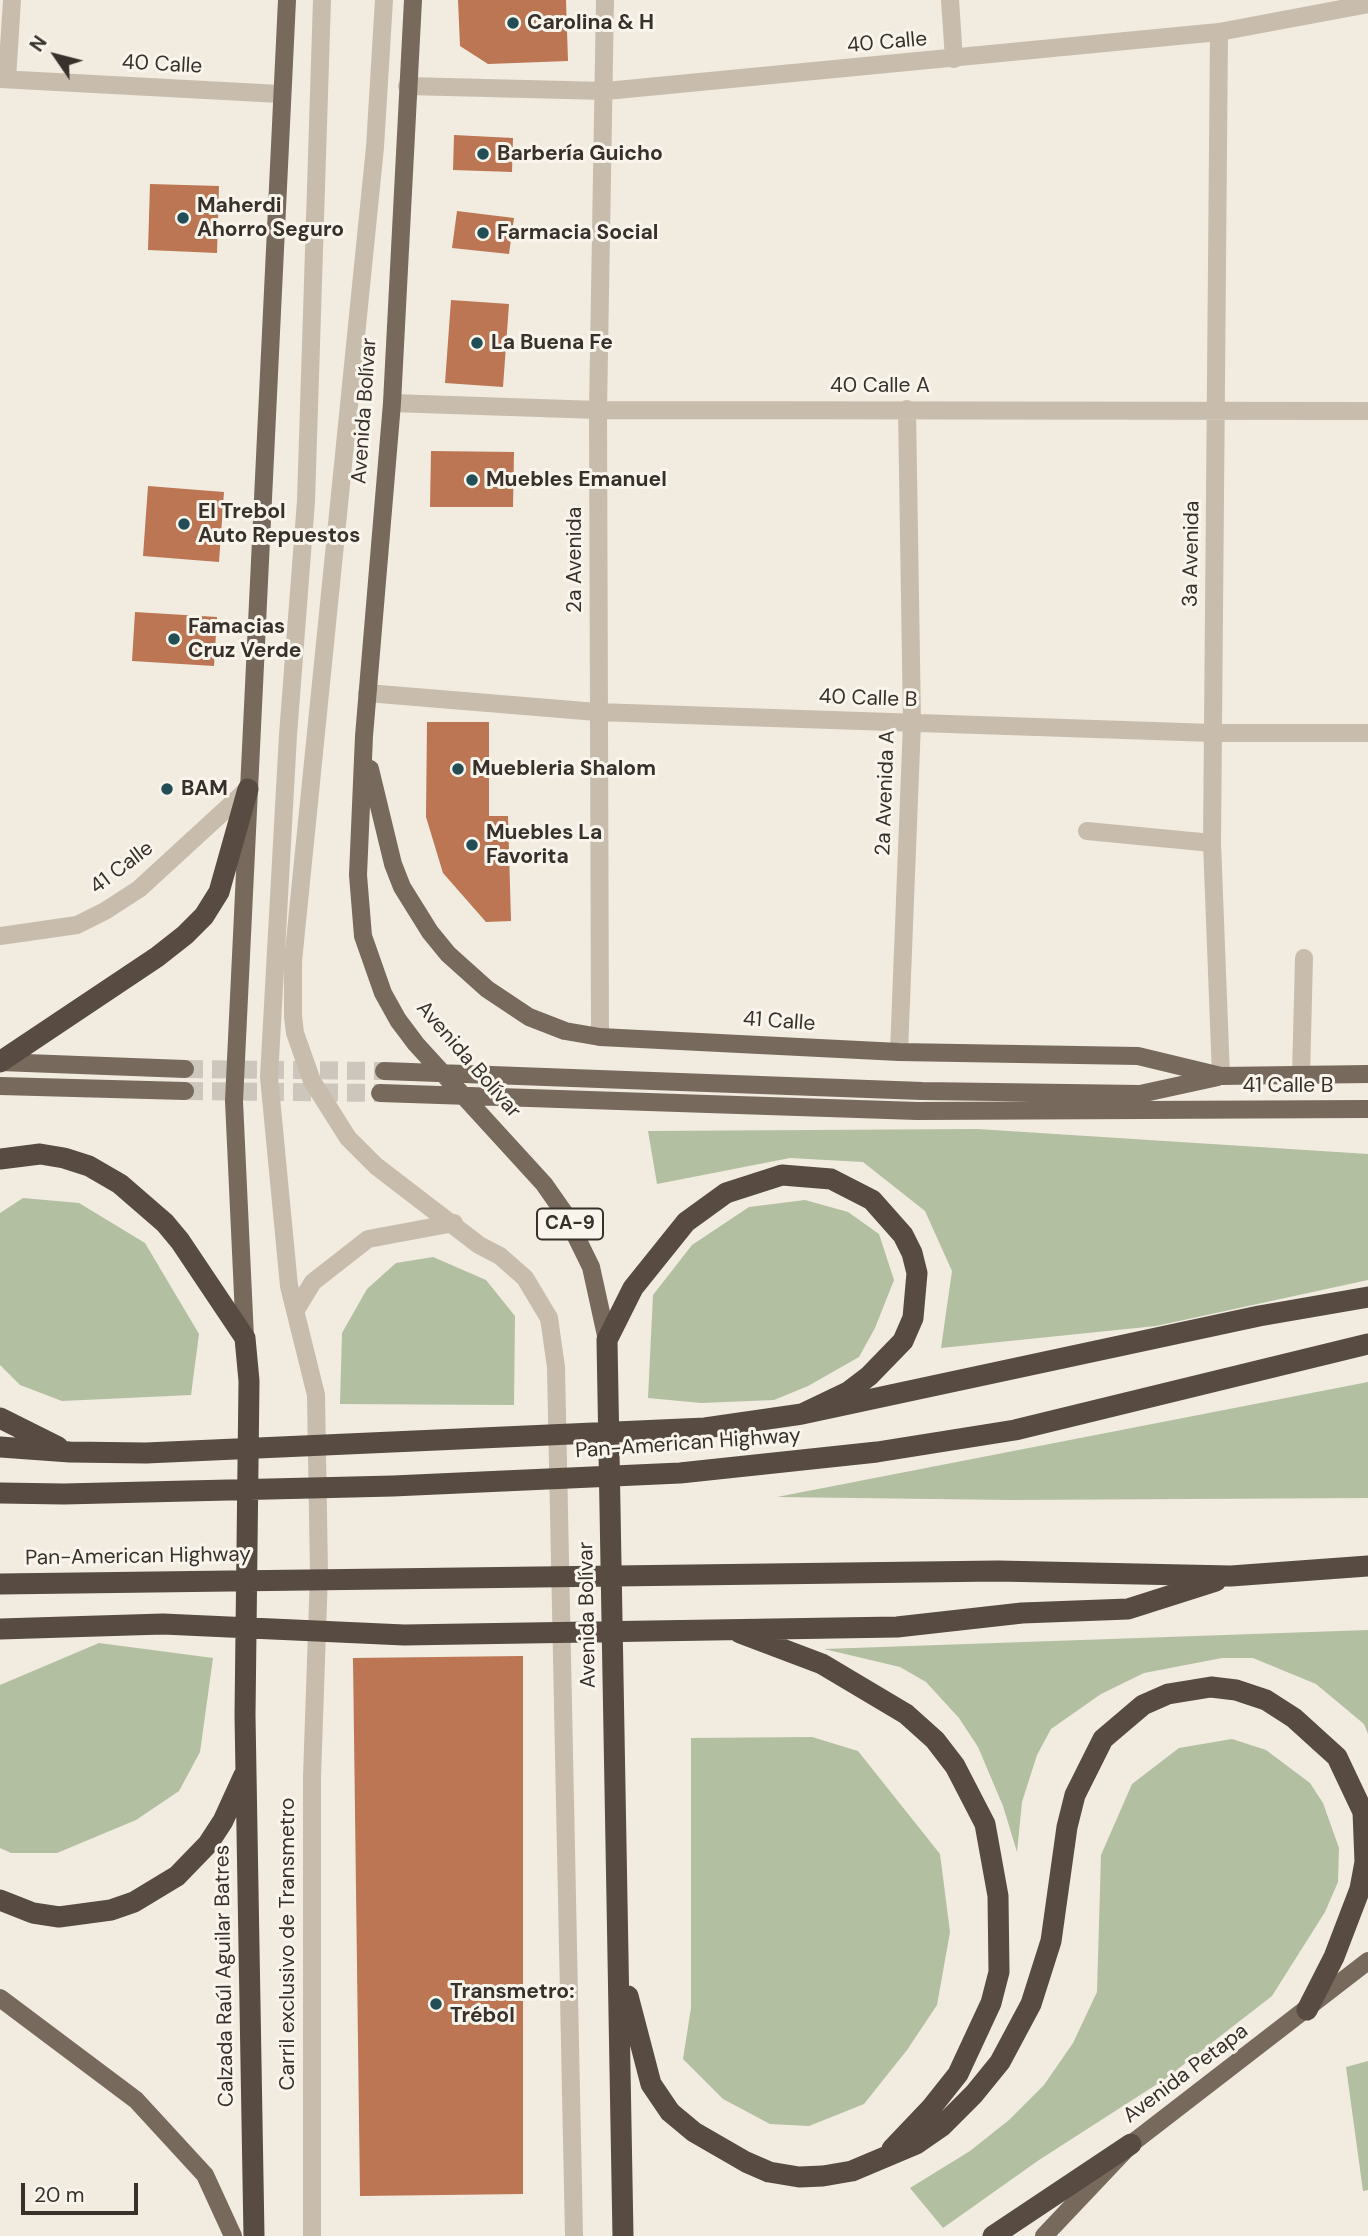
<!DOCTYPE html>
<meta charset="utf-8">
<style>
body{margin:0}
#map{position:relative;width:1368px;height:2236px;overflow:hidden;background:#f1ebe0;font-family:"DM Sans",sans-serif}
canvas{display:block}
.north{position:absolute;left:21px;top:21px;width:70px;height:70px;-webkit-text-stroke:5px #f9f4ec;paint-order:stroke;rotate:305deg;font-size:19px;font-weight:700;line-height:28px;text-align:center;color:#37302b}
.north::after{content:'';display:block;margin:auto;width:24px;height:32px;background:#37302b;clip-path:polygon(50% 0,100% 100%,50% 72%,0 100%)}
.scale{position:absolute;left:21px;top:2183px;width:117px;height:32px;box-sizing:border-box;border:4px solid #37302b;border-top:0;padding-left:9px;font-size:21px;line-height:24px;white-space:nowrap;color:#37302b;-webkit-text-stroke:5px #f9f4ec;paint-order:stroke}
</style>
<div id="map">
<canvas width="1368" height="2236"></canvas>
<div class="north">N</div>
<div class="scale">20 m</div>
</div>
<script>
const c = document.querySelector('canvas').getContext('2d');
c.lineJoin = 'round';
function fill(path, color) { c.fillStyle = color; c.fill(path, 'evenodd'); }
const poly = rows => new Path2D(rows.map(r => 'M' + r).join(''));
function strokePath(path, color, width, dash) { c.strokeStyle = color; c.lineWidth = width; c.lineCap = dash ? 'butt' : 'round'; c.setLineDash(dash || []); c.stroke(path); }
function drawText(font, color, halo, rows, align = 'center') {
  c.font = font + ' "DM Sans",sans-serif'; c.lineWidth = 6; c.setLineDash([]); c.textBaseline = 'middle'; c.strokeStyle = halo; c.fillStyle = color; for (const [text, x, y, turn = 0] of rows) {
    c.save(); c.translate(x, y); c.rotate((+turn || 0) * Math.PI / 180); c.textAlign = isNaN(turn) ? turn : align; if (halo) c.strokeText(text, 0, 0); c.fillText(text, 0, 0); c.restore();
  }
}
const green = poly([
 [977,1129,1368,1154,1368,1280,1156,1326,941,1348,952,1271,925,1211,863,1162,790,1158,657,1184,648,1131],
 [23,1198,79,1203,145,1243,199,1334,191,1395,62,1401,20,1385,0,1365,0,1213],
 [805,1200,848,1212,879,1234,894,1280,875,1328,859,1357,808,1386,774,1400,701,1403,648,1398,653,1295,692,1245,749,1207],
 [433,1257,486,1280,515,1316,514,1405,340,1404,342,1333,367,1289,396,1263],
 [1368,1382,1368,1498,1010,1500,777,1497],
 [1368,1630,1368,1734,1364,1724,1316,1684,1253,1658,1222,1658,1144,1673,1101,1694,1051,1729,1037,1755,1022,1802,1017,1852,1003,1806,978,1747,959,1718,926,1682,900,1667,824,1649],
 [99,1643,213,1658,200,1752,179,1791,136,1820,57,1853,11,1853,0,1848,0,1685],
 [812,1737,858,1751,940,1854,950,1932,937,2005,907,2050,864,2104,809,2126,770,2124,723,2099,683,2059,691,2008,691,1738],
 [1232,1739,1266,1750,1310,1783,1323,1803,1339,1848,1338,1882,1325,1912,1272,1996,1165,2079,1039,2160,943,2228,910,2188,970,2151,1009,2120,1044,2085,1073,2043,1097,1992,1101,1855,1132,1784,1179,1748],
 [1368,2061,1368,2190,1363,2191,1346,2067]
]);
const building = poly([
 [458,0,566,0,568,61,488,64,460,46],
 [454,135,513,138,512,172,453,170],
 [150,184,219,186,217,253,148,250],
 [457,211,514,218,509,254,452,248],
 [451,300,509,304,503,387,445,383],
 [431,451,514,452,513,507,430,507],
 [148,486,224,492,219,562,143,556],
 [135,612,217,617,214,666,132,661],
 [427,722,489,722,489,816,508,816,511,921,486,922,443,873,426,817],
 [523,1656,523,2194,360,2196,353,1658]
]);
const majorTunnel = poly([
 [185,1069,384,1071],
 [185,1091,380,1093]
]);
const minor = poly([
 [384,0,375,147,293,961,293,1016,295,1033,312,1081,348,1138,376,1166,479,1245,500,1256,525,1278,549,1318,556,1367,574,2236],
 [950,0,954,59],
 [1219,32,1212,843,1221,1076],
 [0,79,280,94],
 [7,79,12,0],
 [407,86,606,91,1219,32,1368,4],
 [392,403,598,410,1368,411],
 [367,693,597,712,1212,733,1368,733],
 [1087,831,1212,843],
 [0,936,77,925,105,911,139,889,248,789],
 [600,1037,598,410,605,0],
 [899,1052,912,723,907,409],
 [1301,1076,1304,958],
 [297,1308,313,1282,368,1239,454,1223],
 [312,2236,312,1777,319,1573,316,1395,289,1286,269,1077,288,735,306,501,322,0]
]);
const major = poly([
 [413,0,392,403,364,736,358,875,363,936,383,993,398,1020,416,1044,544,1184,565,1214,591,1267,607,1340],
 [370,769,393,864,402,887,430,932,448,954,487,989,529,1017,565,1031,600,1037,899,1052,1138,1056,1221,1076,1368,1074],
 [0,1062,185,1069],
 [384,1071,922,1091,1140,1094,1218,1077],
 [0,1086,185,1091],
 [380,1093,917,1111,1368,1109],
 [245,1338,234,1101,287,0],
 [0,1998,136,2100,205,2175,233,2236],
 [1044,2236,1131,2144,1368,1961]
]);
const highway = poly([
 [0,1062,157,957,185,935,204,916,219,892,248,789],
 [0,1159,40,1154,64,1158,89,1166,120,1184,165,1223,180,1241,245,1338,249,1381,245,1715,254,2236],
 [0,1418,58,1447],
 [0,1447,70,1452,146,1453,705,1428,802,1414,1259,1316,1368,1297],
 [0,1493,64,1494,393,1486,680,1473,877,1452,1015,1430,1368,1344],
 [0,1584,998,1571,1231,1576,1368,1566],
 [0,1629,163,1624,404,1635,897,1627,1022,1613,1128,1609,1216,1581],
 [740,1633,822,1664,906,1714,935,1740,955,1766,985,1824,998,1896,999,1972,991,2003,958,2074,931,2108,892,2149],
 [0,1900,33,1913,59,1917,111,1910,134,1902,177,1876,208,1844,223,1821,244,1775],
 [628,1996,651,2084,670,2112,694,2132,746,2162,769,2172,799,2177,823,2176,852,2171,916,2144,942,2126,974,2094,1000,2062,1031,2004,1051,1941,1067,1827,1075,1795,1103,1739,1143,1705,1168,1694,1211,1687,1236,1690,1266,1700,1294,1718,1337,1757,1363,1812,1365,1862,1360,1889,1334,1957,1307,2010],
 [623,2236,607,1340,633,1288,686,1222,726,1193,782,1175,831,1179,872,1200,903,1235,912,1253,917,1273,913,1318,903,1341,869,1376,848,1392,802,1414],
 [993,2236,1131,2144]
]);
const markers = [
 [513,23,7,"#234e56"],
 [483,154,7,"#234e56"],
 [183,218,7,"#234e56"],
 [483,233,7,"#234e56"],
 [477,343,7,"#234e56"],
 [472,480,7,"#234e56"],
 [184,524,7,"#234e56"],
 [174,639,7,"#234e56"],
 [458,769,7,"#234e56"],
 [167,789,7,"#234e56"],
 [472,845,7,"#234e56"],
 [436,2004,7,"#234e56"]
];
const shields = [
 [570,1224,66]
];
const shieldNames = [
 ["CA-9",570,1224]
];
const poiNames = [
 ["Carolina & H",527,23],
 ["Barbería Guicho",497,154],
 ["Maherdi",197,206],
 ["Ahorro Seguro",197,230],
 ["Farmacia Social",497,233],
 ["La Buena Fe",491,343],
 ["Muebles Emanuel",486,480],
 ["El Trebol",198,512],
 ["Auto Repuestos",198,536],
 ["Famacias",188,627],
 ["Cruz Verde",188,651],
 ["Muebleria Shalom",472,769],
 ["BAM",181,789],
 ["Muebles La",486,833],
 ["Favorita",486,857],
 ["Transmetro:",450,1992],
 ["Trébol",450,2016]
];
const streetNames = [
 ["40 Calle",887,43,-5],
 ["40 Calle",162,65,3],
 ["40 Calle A",880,386],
 ["Avenida Bolívar",365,411,-86],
 ["3a Avenida",1192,554,-89],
 ["2a Avenida",575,560,-90],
 ["40 Calle B",868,699,2],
 ["2a Avenida A",886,793,-88],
 ["41 Calle",122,868,-37],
 ["41 Calle",779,1022,4],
 ["Avenida Bolívar",468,1060,49],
 ["41 Calle B",1288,1086],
 ["Pan-American Highway",688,1444,-4],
 ["Pan-American Highway",138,1557,-1],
 ["Avenida Bolívar",588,1615,-91],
 ["Carril exclusivo de Transmetro",288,1944,-90],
 ["Calzada Raúl Aguilar Batres",225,1976,-91],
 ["Avenida Petapa",1186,2074,-37]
];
fill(green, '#b2bfa1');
fill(building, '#bc7653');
strokePath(majorTunnel, '#ccc6bc', 18, [18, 9]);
strokePath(minor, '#c8bcac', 18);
strokePath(major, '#78695d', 18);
strokePath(highway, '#574b42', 21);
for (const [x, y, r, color] of markers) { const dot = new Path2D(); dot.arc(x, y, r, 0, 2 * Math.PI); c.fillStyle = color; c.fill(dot); strokePath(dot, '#f9f4ec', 2.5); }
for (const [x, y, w] of shields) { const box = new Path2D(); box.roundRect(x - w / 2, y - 15.5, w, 31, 5); c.fillStyle = '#f9f4ec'; c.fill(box); strokePath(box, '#37302b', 2); }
drawText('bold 19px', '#37302b', null, shieldNames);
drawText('bold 21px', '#37302b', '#f9f4ec', poiNames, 'left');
drawText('21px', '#37302b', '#f9f4ec', streetNames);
</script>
